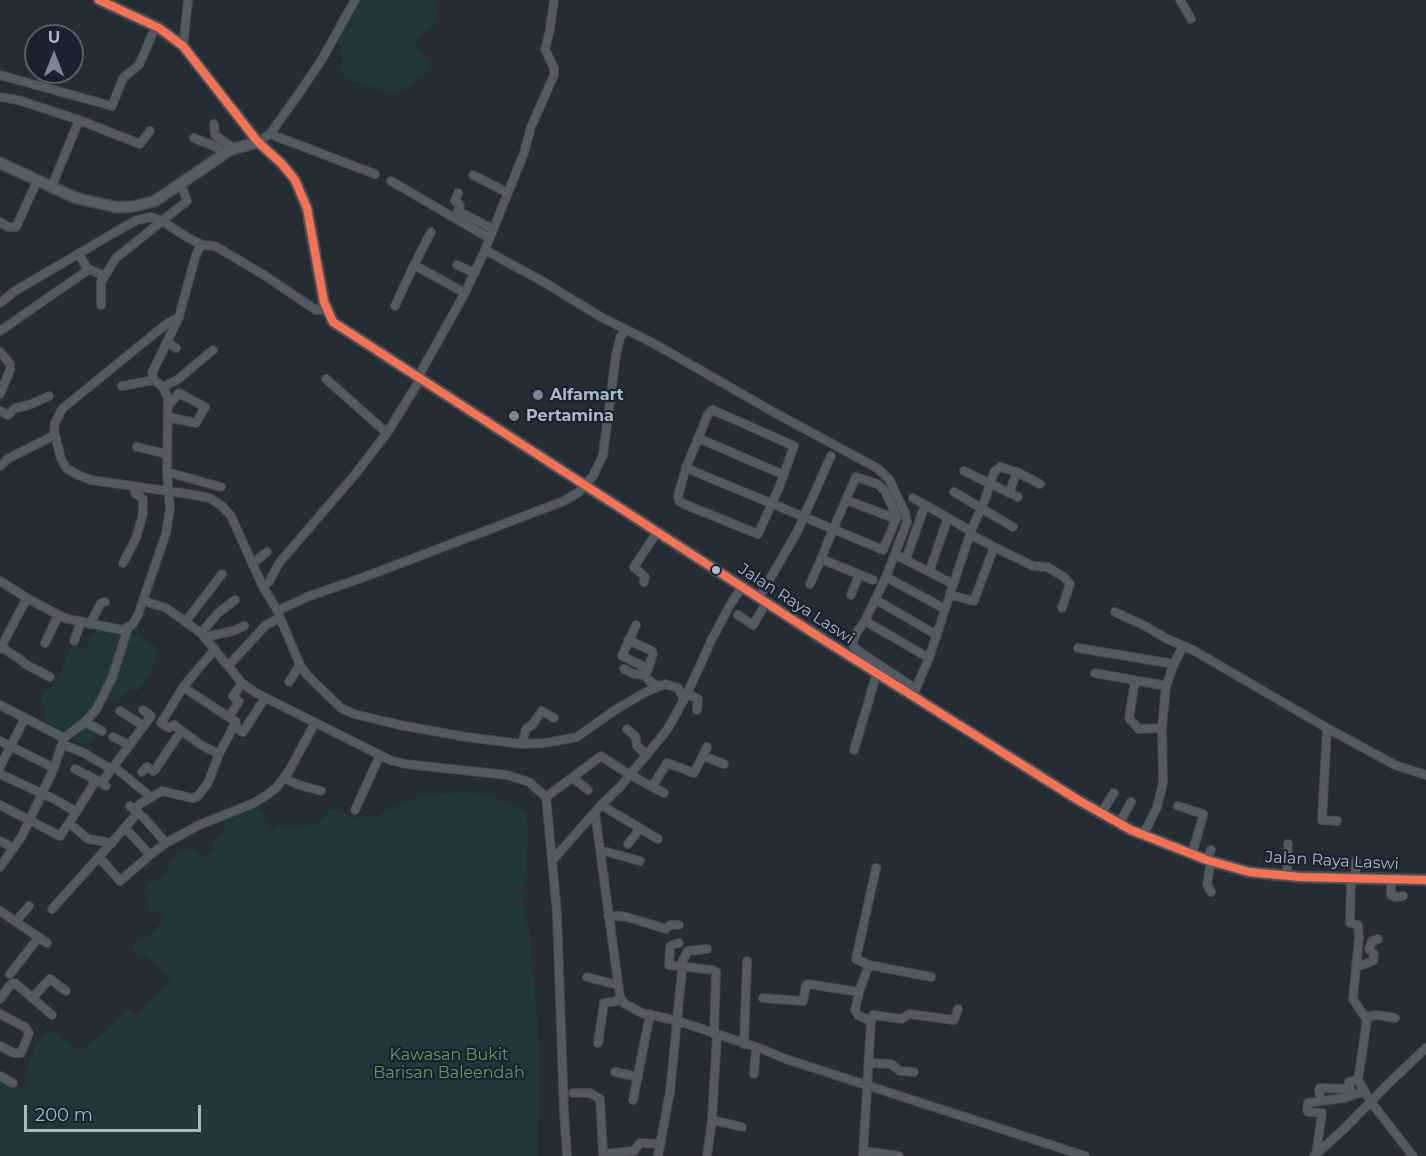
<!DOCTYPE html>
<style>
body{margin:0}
#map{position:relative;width:1426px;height:1156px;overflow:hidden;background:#252c33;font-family:Montserrat,sans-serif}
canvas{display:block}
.north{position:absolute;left:24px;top:24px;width:60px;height:60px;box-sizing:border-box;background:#18232e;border:2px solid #545f6b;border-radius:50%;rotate:0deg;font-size:16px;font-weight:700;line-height:24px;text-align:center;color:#adb8c6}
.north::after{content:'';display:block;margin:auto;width:21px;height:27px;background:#7d8793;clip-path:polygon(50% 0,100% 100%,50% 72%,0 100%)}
.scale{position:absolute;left:24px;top:1105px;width:177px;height:27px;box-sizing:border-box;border:3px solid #adb8c6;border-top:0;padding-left:8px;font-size:18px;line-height:21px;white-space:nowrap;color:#adb8c6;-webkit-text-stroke:4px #18232e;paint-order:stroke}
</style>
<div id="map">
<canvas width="1426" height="1156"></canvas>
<div class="north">U</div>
<div class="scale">200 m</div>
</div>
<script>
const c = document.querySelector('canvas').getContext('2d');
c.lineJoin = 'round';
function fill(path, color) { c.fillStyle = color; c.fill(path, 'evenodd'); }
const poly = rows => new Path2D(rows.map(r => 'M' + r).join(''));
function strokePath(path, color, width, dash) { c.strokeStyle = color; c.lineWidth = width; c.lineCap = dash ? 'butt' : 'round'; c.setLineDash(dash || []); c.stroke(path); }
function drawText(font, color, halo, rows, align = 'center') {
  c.font = font + ' Montserrat,sans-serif'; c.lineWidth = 4.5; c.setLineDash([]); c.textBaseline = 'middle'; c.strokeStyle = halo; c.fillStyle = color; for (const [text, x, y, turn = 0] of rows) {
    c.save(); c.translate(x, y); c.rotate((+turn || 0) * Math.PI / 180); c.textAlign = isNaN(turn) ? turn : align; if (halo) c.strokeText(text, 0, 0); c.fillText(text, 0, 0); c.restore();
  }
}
const green = poly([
 [359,0,433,0,437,8,437,19,433,26,419,36,415,46,417,51,428,59,429,70,425,74,415,78,410,87,400,91,389,92,355,82,345,78,342,74,340,64,343,60,338,38],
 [97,628,126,637,131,633,156,646,156,656,154,666,138,691,130,690,123,696,106,702,91,723,96,735,88,743,82,744,77,742,64,730,45,721,46,710,41,698,44,693,49,691,57,679,73,645,85,649],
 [465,791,481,794,521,808,526,812,529,834,523,896,525,920,530,930,531,959,537,1013,539,1074,537,1156,0,1156,0,1081,25,1089,29,1082,28,1065,35,1047,49,1030,63,1040,68,1041,71,1046,81,1050,113,1026,119,1018,130,1009,137,1016,141,1009,172,979,148,957,134,953,132,945,135,941,143,939,152,933,165,917,161,912,152,913,149,908,147,891,149,884,164,876,169,870,168,864,177,858,175,854,194,849,201,856,214,852,212,842,224,832,223,821,246,805,262,811,267,817,263,823,267,824,267,830,274,832,278,825,290,829,317,823,322,820,328,811,333,809,352,817,380,816,382,812,420,797]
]);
const minor = poly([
 [1180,0,1191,19],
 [183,46,188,0],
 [0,75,112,106,123,78,139,65,156,26],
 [0,97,18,100,79,120,52,186],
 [79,120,140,144,150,131],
 [214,124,215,135,233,148],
 [270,134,375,174],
 [194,138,216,147,224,153],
 [258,142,270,134,295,99,321,61,355,0],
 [473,175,508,193],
 [391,181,489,238],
 [458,193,455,201,460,205,458,211],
 [455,218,458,211,493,229],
 [0,222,8,227,16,227,38,179],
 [485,250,542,281,601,317,653,343,777,414,877,468,889,479,905,513,907,522,886,577,865,621,857,632,852,644,857,650,916,689],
 [414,265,431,232],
 [457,265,475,273],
 [88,270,92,270,104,276],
 [0,303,15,291,124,227,137,220,151,217,162,221,190,239,203,245,215,246,264,275,316,310,326,310],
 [101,305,101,282,116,258,187,201,181,184],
 [395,306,414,265,465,293],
 [179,317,165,325,62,409,55,423,54,430,61,459,66,468,76,474,91,480,188,494,210,498,222,506,231,516,263,587,276,608,300,665,307,675,341,708,354,714,400,725,466,737,522,744,545,743,577,737,615,710,644,693,665,684,678,688,684,699],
 [0,331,88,270,79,254],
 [167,342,176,348],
 [0,352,10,364,10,370,0,394],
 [418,377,465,293,485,250,524,153,531,127,554,75,554,68,545,49,549,34,554,1],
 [326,379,387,433],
 [122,386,154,380],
 [163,387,177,380,213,350],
 [713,410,794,446,779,488,758,534,684,504,679,501,678,496,686,468,708,414,713,410],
 [0,411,8,415,15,408,29,405,49,396],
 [168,417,196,423,205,407,179,393,168,406],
 [698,438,784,475],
 [137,447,167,454],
 [0,466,9,458,55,435],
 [686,468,833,529,856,477,878,484,885,491,897,517,883,550,833,529,821,559,873,580],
 [964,471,1018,497],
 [167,472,221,487],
 [954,492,1013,527],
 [1009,493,1017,472,1040,484],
 [913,498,971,531],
 [846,500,896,519],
 [994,547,1033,566,1047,567,1064,577,1070,584,1062,608],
 [896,555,953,584],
 [906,559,925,505],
 [123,563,136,538,143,514,143,499,135,493,135,486],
 [253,563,267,552],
 [929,572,948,518],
 [886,577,945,609],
 [0,581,27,598,64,618,122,630,132,625,138,615,166,533,170,509,167,472,168,399,163,387,154,380,152,373,179,317,195,258,199,248,203,245],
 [644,582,645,577,634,567,657,532],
 [810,584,821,559],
 [263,587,269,582,279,563,353,477,387,433,421,378],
 [851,595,859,575],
 [950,595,974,601,994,547,970,534],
 [759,598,797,532,831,456],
 [876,600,937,635],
 [144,601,166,608,201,633,242,683,256,693,390,760,405,764,507,775,529,782,546,797,557,913,564,1112,567,1156],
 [277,611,307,597,367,576,564,501,579,492,593,476,603,455,616,355,620,338,625,329],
 [1115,612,1147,627,1167,639,1193,650,1327,728,1395,765,1426,775],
 [738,615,753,625,766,603],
 [186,621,222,574],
 [865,621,929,658],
 [90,624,101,603,105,602],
 [636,625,622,656,647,668],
 [201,633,218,613,235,600],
 [204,637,233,631,244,626],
 [628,640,652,651,653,654,646,675,648,680,658,686],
 [74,641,81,622],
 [45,643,58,616],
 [1,647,21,660,25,664,50,677],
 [1078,648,1174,664],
 [0,649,27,598],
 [215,649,184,686,161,723,169,728,174,725,201,745,219,754],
 [228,666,266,625,280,618],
 [624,669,634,674,646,675],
 [1095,673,1166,686,1162,728,1163,783,1157,807,1143,835],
 [1135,681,1129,718,1139,729,1162,728],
 [289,682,300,665],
 [1166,686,1174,664,1183,646],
 [914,693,929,658,971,531,984,502,994,472,1000,467,1017,472],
 [687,694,698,699,697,710],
 [0,705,64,738],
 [120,711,144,726],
 [229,717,239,701,233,696,242,683],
 [85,722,102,731],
 [234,726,243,732,265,698],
 [1327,728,1322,820,1337,821],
 [627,729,635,736,637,746,647,755],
 [113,737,130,745],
 [0,741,54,768],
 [522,744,526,729,532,725,542,711,554,718],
 [64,745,84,753,111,769],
 [854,750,877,673],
 [703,756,724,764],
 [113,766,151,797],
 [0,767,25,718],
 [75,769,96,780],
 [142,772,147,767,153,771,155,770,181,731],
 [0,774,56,800,73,810,75,814,60,836,0,805],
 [284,778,296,784,321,791],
 [573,778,588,790],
 [106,786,102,783,105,778,151,716,143,710],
 [652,787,667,763,694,773,707,747],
 [546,797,601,756,630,775,664,793],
 [601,805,658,839],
 [130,806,145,819,166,843],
 [1178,806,1203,814,1203,816,1192,854],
 [135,809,140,804,162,791,192,798,197,797,208,783,220,752,236,722,183,687],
 [355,810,380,755],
 [595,813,620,997,625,1004,642,1013,678,1021,762,1049,786,1059,1085,1156],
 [1101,813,1114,793],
 [75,814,96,780,102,783],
 [69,823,88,839,112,843],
 [1119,824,1131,802],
 [123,830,138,812],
 [0,841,14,848],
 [628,844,640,829],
 [600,850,640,861],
 [99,857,120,881,150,855],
 [1207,860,1211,850],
 [552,861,601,805,620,787,667,730,687,694,711,641,730,605,742,587],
 [1211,861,1207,884,1211,892],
 [0,867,22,836,54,768,64,738,85,722,96,710,112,678,128,628],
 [876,868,856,959,869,965,931,977],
 [1287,876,1288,844],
 [1351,878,1350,923,1358,925,1359,938,1353,999,1367,1020,1358,1080,1371,1102,1413,1156],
 [1355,878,1356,861],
 [1391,879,1391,895,1395,897,1403,896],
 [52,909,123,830,129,832,150,855,166,843,199,825,254,803,267,795,276,788,289,771,315,723],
 [0,911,47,943],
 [608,915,627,917,666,929,670,925,679,925],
 [16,921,29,906],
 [679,943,672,945,670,947,669,965,713,970,716,972,714,1034],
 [1356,967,1373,961,1374,954,1369,949,1372,941,1378,939],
 [10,974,39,937],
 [587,977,618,985],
 [32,998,50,979,66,991],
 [763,998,803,1001,806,985,808,984,859,992],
 [0,999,11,984,15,983,52,1015],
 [0,1014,25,1027,29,1033,21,1053,14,1053,0,1046],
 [1366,1017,1377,1015,1395,1018],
 [871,1021,873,1015,902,1019,909,1014,954,1020,958,1009],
 [598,1043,604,1003,622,1000],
 [744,1044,747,961],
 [870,1063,891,1064,900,1071,914,1072],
 [615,1072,638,1077],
 [754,1074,756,1047],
 [0,1076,13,1083],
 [1349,1089,1320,1088,1319,1090,1321,1101,1344,1098,1365,1091],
 [573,1093,590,1093,600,1099,603,1154,634,1151,640,1143,659,1144],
 [1351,1094,1349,1082,1358,1080],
 [633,1100,650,1014],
 [712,1120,742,1127],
 [864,1151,899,1156],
 [1316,1154,1322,1113,1308,1112,1307,1110,1308,1103,1321,1101],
 [658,1156,670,1092,683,960,688,951,707,949],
 [707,1156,712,1120,717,1035],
 [863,1156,871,1021,858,1015,855,1010,859,992,869,965],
 [1314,1156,1345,1128,1388,1084,1426,1048]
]);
const major = poly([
 [99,0,159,28,183,46,258,142,282,164,295,180,307,208,324,302,333,322,824,640,1078,800,1131,830,1207,860,1249,872,1300,877,1426,880],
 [0,163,76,198,115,207,131,207,155,201,230,150,258,142]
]);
const bus1 = poly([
 [99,0,159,28,183,46,258,142,282,164,295,180,307,208,324,302,333,322,824,640,1078,800,1131,830,1207,860,1249,872,1300,877,1426,880]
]);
const markers = [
 [538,395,6,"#7d8793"],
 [514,416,6,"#7d8793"],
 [716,570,5,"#adb8c6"]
];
const poiNames = [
 ["Alfamart",550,395],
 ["Pertamina",526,416]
];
const streetNames = [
 ["Jalan Raya Laswi",796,604,33],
 ["Jalan Raya Laswi",1332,861,3]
];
const parkNames = [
 ["Kawasan Bukit",449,1055],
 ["Barisan Baleendah",449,1073]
];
fill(green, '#223739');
strokePath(minor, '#42484e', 10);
strokePath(major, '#424850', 13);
strokePath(minor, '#545a62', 8);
strokePath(major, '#575d64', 10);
strokePath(bus1, '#f87252', 8);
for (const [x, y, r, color] of markers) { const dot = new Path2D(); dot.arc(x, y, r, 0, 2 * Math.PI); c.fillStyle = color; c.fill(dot); strokePath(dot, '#18232e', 2); }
drawText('bold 16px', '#adb8c6', '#18232e', poiNames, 'left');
drawText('16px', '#adb8c6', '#18232e', streetNames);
drawText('16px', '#63986c', '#18232e', parkNames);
</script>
